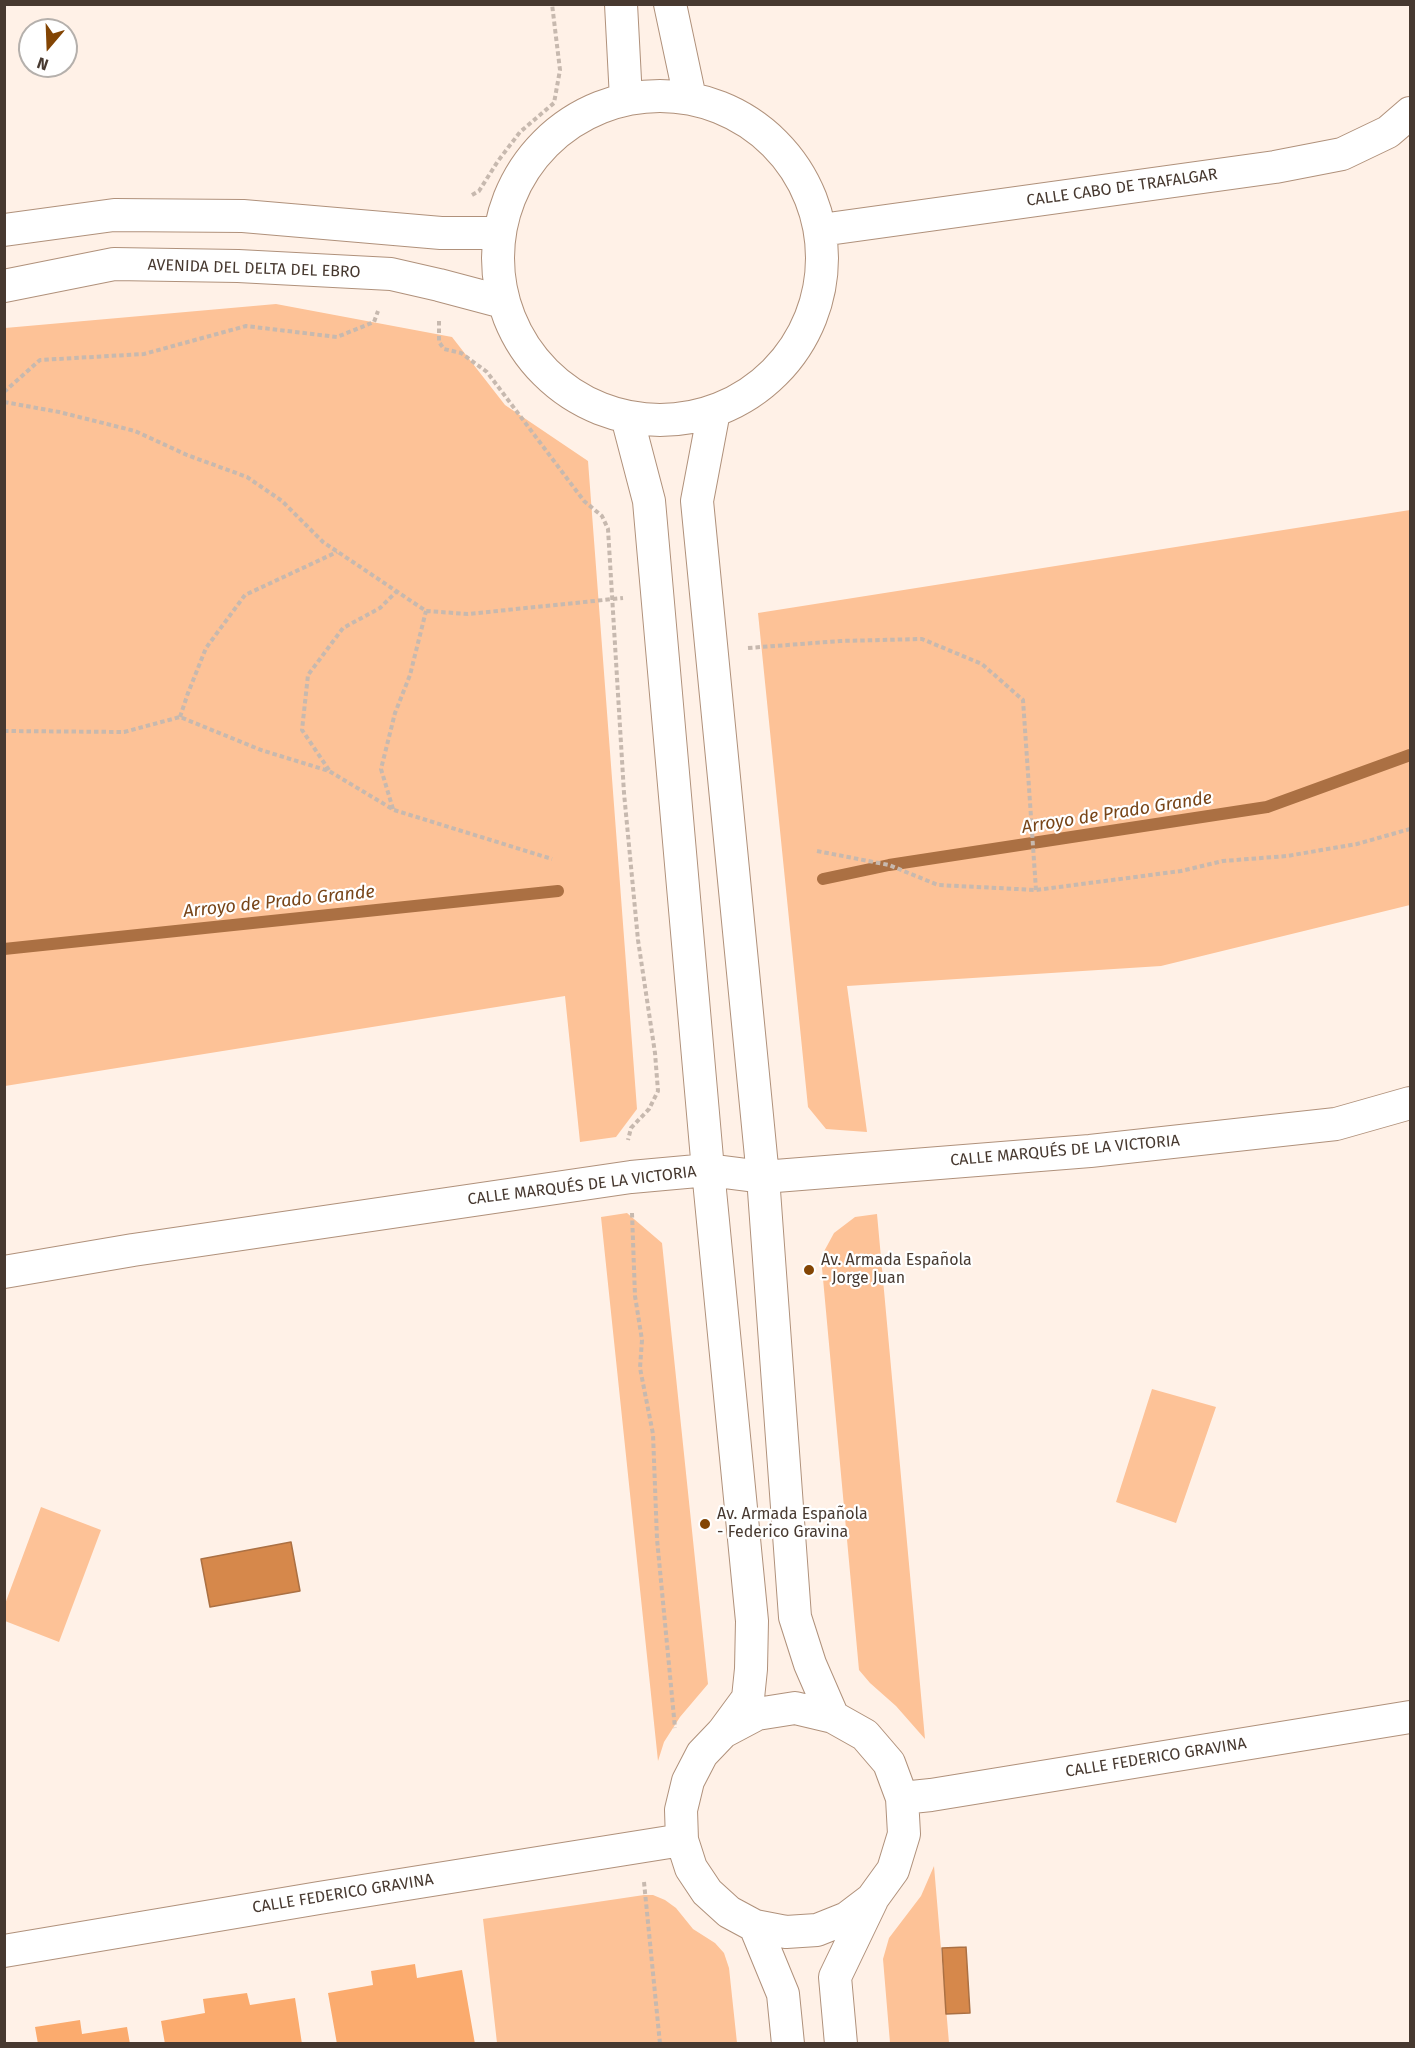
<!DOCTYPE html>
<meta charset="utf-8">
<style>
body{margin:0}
#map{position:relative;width:1415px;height:2048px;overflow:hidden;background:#fff1e7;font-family:"Fira Sans",sans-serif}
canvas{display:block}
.frame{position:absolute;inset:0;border:6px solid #473930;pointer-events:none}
.north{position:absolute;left:18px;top:18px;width:60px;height:60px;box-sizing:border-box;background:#fff;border:2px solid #b5b0ac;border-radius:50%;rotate:199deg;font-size:16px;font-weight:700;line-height:24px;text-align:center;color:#473930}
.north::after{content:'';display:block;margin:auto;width:21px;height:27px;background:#834504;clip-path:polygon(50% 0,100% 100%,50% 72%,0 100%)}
</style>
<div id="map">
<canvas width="1415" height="2048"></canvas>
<div class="frame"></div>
<div class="north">N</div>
</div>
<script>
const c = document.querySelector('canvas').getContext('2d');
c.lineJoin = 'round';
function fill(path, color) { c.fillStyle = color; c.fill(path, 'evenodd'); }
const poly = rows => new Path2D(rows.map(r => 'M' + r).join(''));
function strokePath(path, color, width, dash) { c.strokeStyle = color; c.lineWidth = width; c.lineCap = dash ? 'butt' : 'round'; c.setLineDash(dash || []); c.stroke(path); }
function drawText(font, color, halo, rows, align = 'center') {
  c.font = font + ' "Fira Sans",sans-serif'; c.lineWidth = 4.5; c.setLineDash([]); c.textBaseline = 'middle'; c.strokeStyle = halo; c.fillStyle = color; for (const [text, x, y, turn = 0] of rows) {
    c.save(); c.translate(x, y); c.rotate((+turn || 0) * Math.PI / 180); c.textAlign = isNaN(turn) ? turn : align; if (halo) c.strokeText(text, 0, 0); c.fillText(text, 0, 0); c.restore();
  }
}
const green = poly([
 [276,304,452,337,505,405,588,461,637,1109,616,1137,580,1142,565,996,5,1086,5,328],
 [1410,510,1410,905,1161,966,847,986,867,1132,826,1129,808,1107,758,613],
 [627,1213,662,1243,708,1684,680,1717,664,1742,658,1761,601,1217],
 [877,1214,925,1739,896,1706,870,1683,859,1670,821,1257,834,1233,855,1217],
 [1152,1389,1216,1407,1176,1523,1116,1502],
 [41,1507,101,1530,59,1642,5,1621,5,1604],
 [934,1866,949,2043,890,2043,883,1959,889,1938,921,1896],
 [644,1895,653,1895,665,1900,676,1908,693,1929,715,1943,724,1953,729,1968,737,2043,497,2043,483,1919]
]);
const water = poly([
 [291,1542,300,1591,210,1607,201,1559,291,1542],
 [966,1947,970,2013,946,2014,942,1948,966,1947]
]);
const stream = poly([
 [823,879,889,865,1267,807,1410,755],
 [4,949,558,891]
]);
const building = poly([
 [415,1964,417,1978,462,1970,475,2044,337,2044,328,1993,373,1985,371,1971],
 [247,1993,250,2005,295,1998,302,2044,165,2044,161,2021,205,2013,203,1999],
 [80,2020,82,2034,127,2027,130,2044,38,2044,35,2027]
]);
const path = poly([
 [472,195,479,191,498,161,520,132,554,103,560,70,552,4],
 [439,321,439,342,444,349,461,353,487,372,584,501,602,516,608,529,624,793,638,940,655,1053,658,1091,649,1109,631,1128,628,1140],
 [4,392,40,360,144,354,246,326,337,337,374,322,378,311],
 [4,402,59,412,135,431,187,455,247,477,282,501,323,542,426,611,468,614,623,598],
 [748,648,840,641,922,639,982,664,1023,700,1036,890],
 [180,717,188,693,206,648,245,595,337,552],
 [4,731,124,732,180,717,261,750,329,771,394,810,552,859],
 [329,770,302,730,308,675,343,628,380,608,397,591],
 [393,809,381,769,395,713,410,675,426,611],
 [817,851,889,865,938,885,1036,890,1181,871,1223,861,1287,856,1357,844,1410,829],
 [632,1213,635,1296,642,1340,640,1368,653,1434,657,1539,675,1728],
 [644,1882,660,2044]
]);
const minor = poly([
 [621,4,626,99],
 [670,4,690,98],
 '498 258a162 162 0 1 1 324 0a162 162 0 1 1-324 0Z',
 [4,230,114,215,243,216,441,233,499,233],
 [821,230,1275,167,1342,154,1388,132,1410,113],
 [4,286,114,264,238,266,391,274,439,285,503,302],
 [714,411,697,501,763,1177,795,1617,810,1664,833,1717],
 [627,417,649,501,708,1170,752,1621,751,1669,748,1698,723,1732,702,1754,688,1781,681,1810,682,1840,691,1868,707,1892,729,1912,755,1926,786,1932,817,1930,847,1918,872,1899,893,1870,904,1834,902,1798,889,1763,865,1735,833,1717,795,1708,757,1714,723,1732],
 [4,1272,133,1250,631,1177,708,1170,763,1177,1090,1151,1336,1124,1410,1103],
 [902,1798,931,1795,1410,1717],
 [755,1926,783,1994,788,2044],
 [4,1951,319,1898,682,1840],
 [841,2044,835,1977,872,1900]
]);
const markers = [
 [809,1270,6,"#834504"],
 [705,1524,6,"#834504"]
];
const streetNames = [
 ["CALLE CABO DE TRAFALGAR",1122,188,-8],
 ["AVENIDA DEL DELTA DEL EBRO",254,269,2],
 ["CALLE MARQUÉS DE LA VICTORIA",1065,1151,-5],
 ["CALLE MARQUÉS DE LA VICTORIA",582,1186,-7],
 ["CALLE FEDERICO GRAVINA",1156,1758,-9],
 ["CALLE FEDERICO GRAVINA",343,1894,-9]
];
const poiNames = [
 ["Av. Armada Española",821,1261],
 ["- Jorge Juan",821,1279],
 ["Av. Armada Española",717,1515],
 ["- Federico Gravina",717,1533]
];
const waterNames = [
 ["Arroyo de Prado Grande",1117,813,-9],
 ["Arroyo de Prado Grande",279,902,-6]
];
fill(green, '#fdc297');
fill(water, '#d6884b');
strokePath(water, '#ab7043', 1.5);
strokePath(stream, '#ab7043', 12);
fill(building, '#fbab6e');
strokePath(minor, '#b0917b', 34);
strokePath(path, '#c7b9af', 4, [4.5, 3]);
strokePath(minor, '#fff', 32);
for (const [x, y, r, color] of markers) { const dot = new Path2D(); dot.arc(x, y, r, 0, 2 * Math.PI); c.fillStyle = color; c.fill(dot); strokePath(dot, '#fff', 2); }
drawText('16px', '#473930', '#fff', streetNames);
drawText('16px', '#473930', '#fff', poiNames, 'left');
drawText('italic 18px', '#784518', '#fff', waterNames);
</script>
